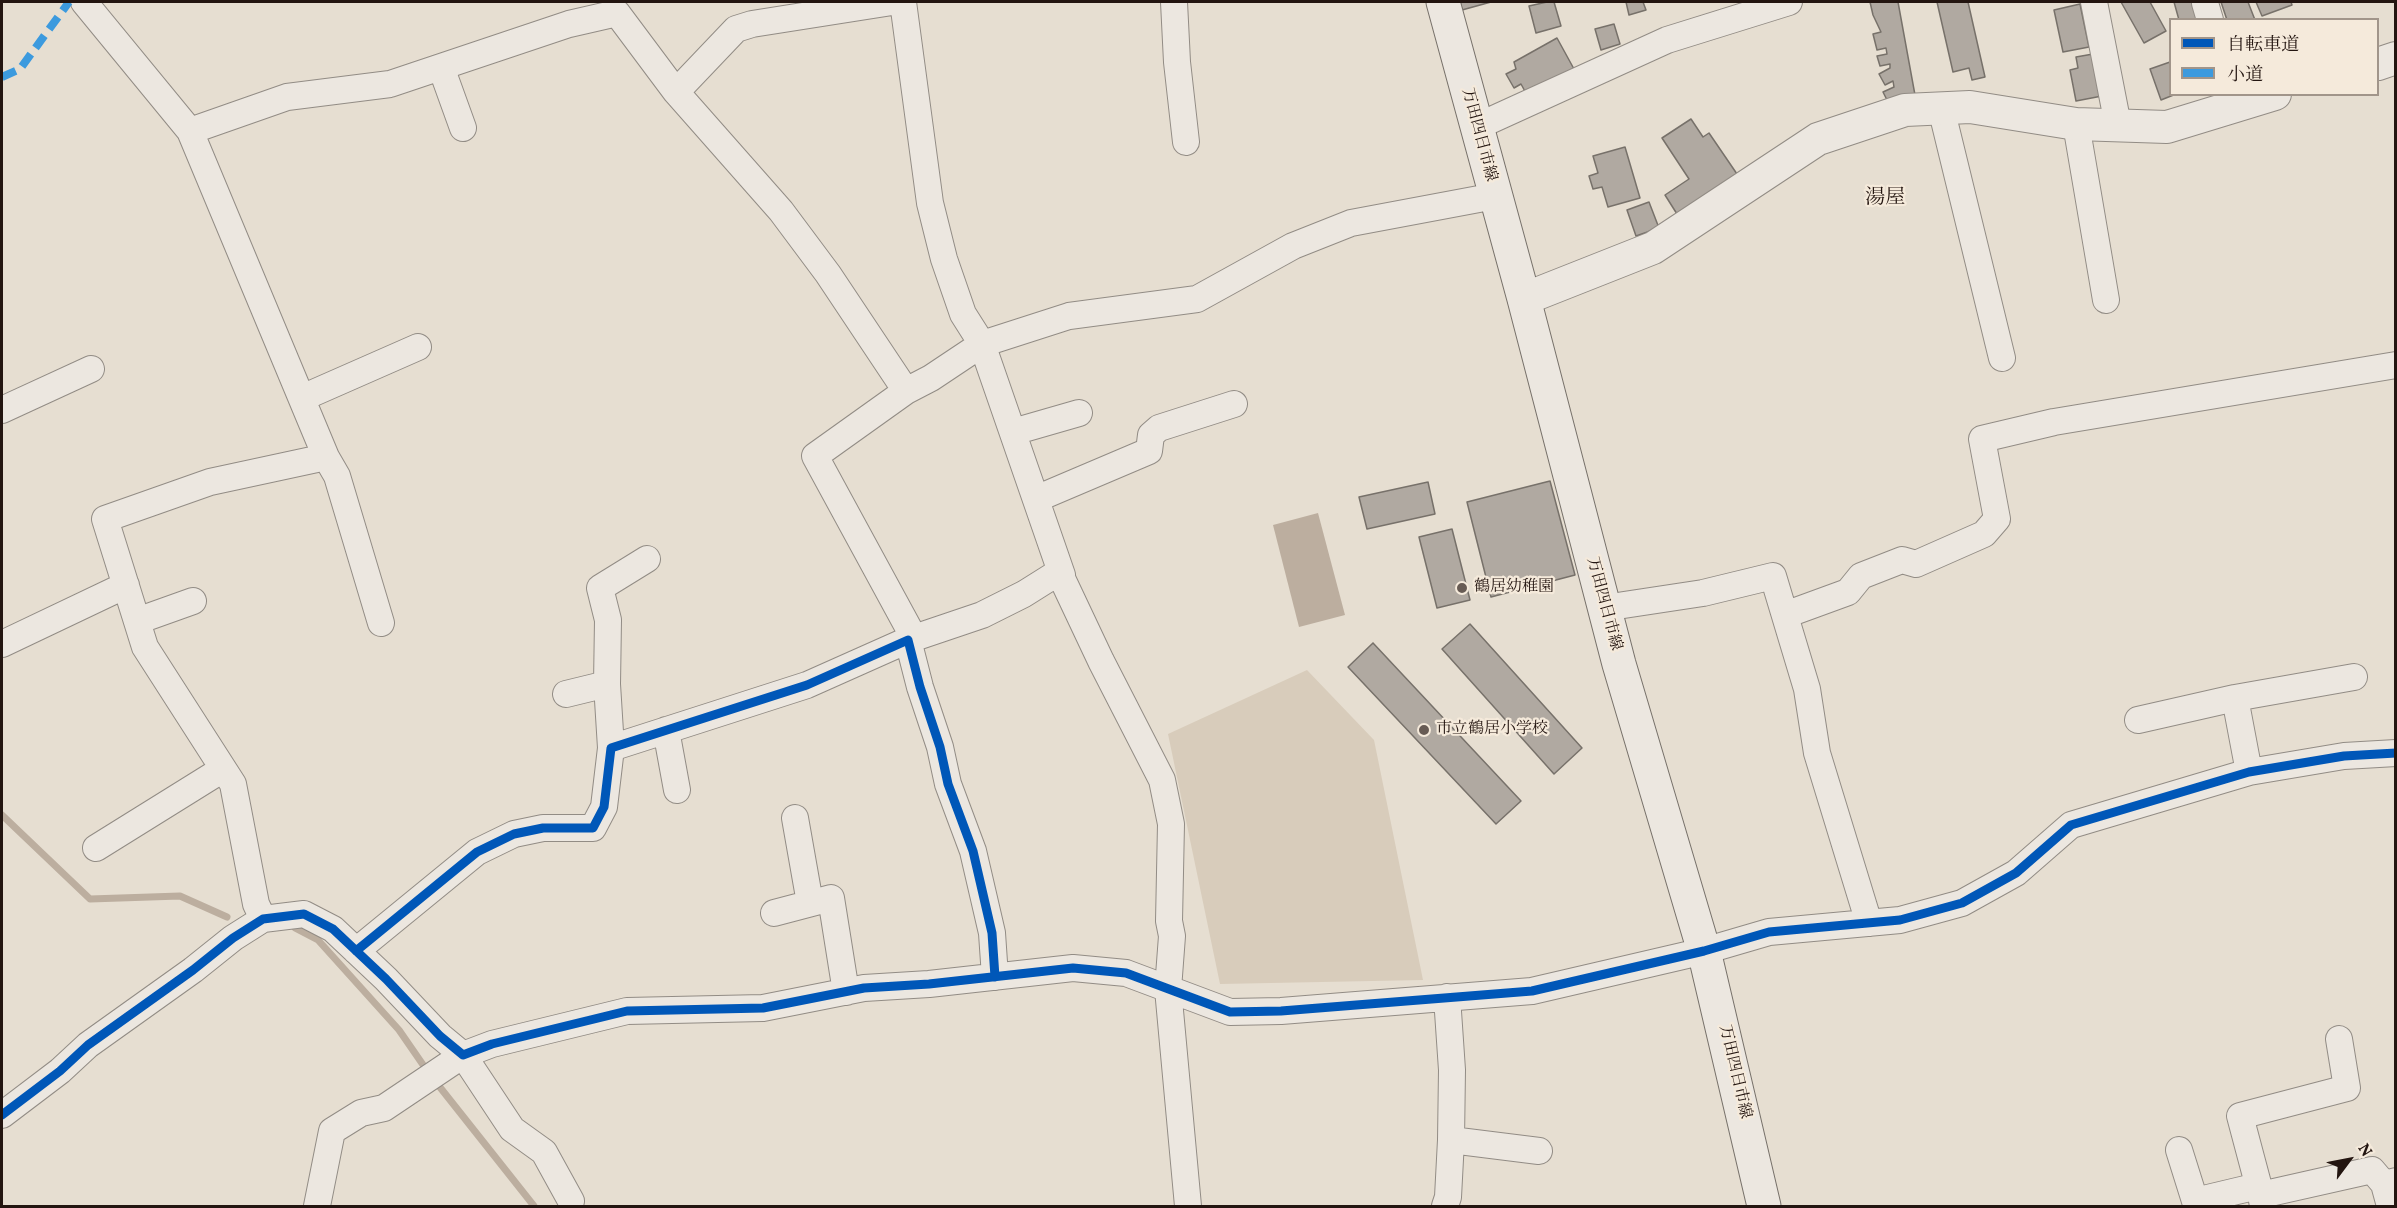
<!DOCTYPE html>
<meta charset="utf-8">
<style>
body{margin:0}
#map{position:relative;width:2397px;height:1208px;overflow:hidden;background:#e6ded1;font-family:Vollkorn,"Noto Serif JP",serif}
canvas{display:block}
.frame{position:absolute;inset:0;border:3px solid #231510;pointer-events:none}
.legend{position:absolute;left:2169px;top:18px;width:210px;height:78px;box-sizing:border-box;background:#f5eadb;border:2px solid #a1958a;margin:0;padding:8px 10px;list-style:none;font-size:18px;color:#231510}
.legend li{display:flex;align-items:center;gap:12px;height:30px}
.legend b{width:30px;border:2px solid #a1958a}
.north{position:absolute;left:2319px;top:1130px;width:60px;height:60px;-webkit-text-stroke:4px #f5eadb;paint-order:stroke;rotate:58deg;font-size:16px;font-weight:700;line-height:24px;text-align:center;color:#231510}
.north::after{content:'';display:block;margin:auto;width:21px;height:27px;background:#231510;clip-path:polygon(50% 0,100% 100%,50% 72%,0 100%)}
</style>
<div id="map">
<canvas width="2397" height="1208"></canvas>
<div class="frame"></div>
<ul class="legend">
<li><b style="height:8px;background:#0057b8"></b>自転車道</li>
<li><b style="height:8px;background:#3c9ade"></b>小道</li>
</ul>
<div class="north">N</div>
</div>
<script>
const c = document.querySelector('canvas').getContext('2d');
c.lineJoin = 'round';
function fill(path, color) { c.fillStyle = color; c.fill(path, 'evenodd'); }
const poly = rows => new Path2D(rows.map(r => 'M' + r).join(''));
function strokePath(path, color, width, dash) { c.strokeStyle = color; c.lineWidth = width; c.lineCap = dash ? 'butt' : 'round'; c.setLineDash(dash || []); c.stroke(path); }
function drawText(font, color, halo, rows, align = 'center') {
  c.font = font + ' Vollkorn,"Noto Serif JP",serif'; c.lineWidth = 4.5; c.setLineDash([]); c.textBaseline = 'middle'; c.strokeStyle = halo; c.fillStyle = color; for (const [text, x, y, turn = 0] of rows) {
    c.save(); c.translate(x, y); c.rotate((+turn || 0) * Math.PI / 180); c.textAlign = isNaN(turn) ? turn : align; if (halo) c.strokeText(text, 0, 0); c.fillText(text, 0, 0); c.restore();
  }
}
const green = poly([
 [1307,670,1374,740,1423,980,1220,984,1168,734]
]);
const water = poly([
 [1318,513,1345,615,1299,627,1273,525]
]);
const stream = poly([
 [2,815,90,899,180,896,227,917],
 [295,928,318,940,399,1030,428,1072],
 [435,1081,534,1206]
]);
const building = poly([
 [1460,2,1491,2,1462,10,1460,2],
 [1547,2,1554,2,1561,26,1536,33,1529,6,1547,2],
 [1626,2,1643,2,1646,10,1629,15,1626,2],
 [1870,2,1898,2,1915,95,1887,100,1883,92,1894,87,1893,81,1885,85,1879,74,1890,68,1890,64,1880,66,1877,56,1887,54,1886,48,1877,50,1873,34,1881,32,1873,15,1870,2],
 [1937,2,1968,2,1985,77,1972,80,1969,68,1953,72,1937,2],
 [2121,2,2150,2,2166,31,2144,43,2121,2],
 [2174,2,2196,2,2202,20,2179,20,2174,2],
 [2221,2,2248,2,2255,20,2227,20,2221,2],
 [2256,2,2291,2,2292,5,2262,16,2256,2],
 [2080,4,2089,47,2063,52,2054,10,2080,4],
 [1614,24,1620,44,1601,50,1595,29,1614,24],
 [1557,38,1574,69,1527,95,1521,84,1514,88,1506,74,1516,69,1514,62,1557,38],
 [2093,54,2102,96,2076,101,2070,70,2078,68,2076,57,2093,54],
 [2170,62,2170,94,2176,94,2161,100,2150,69,2170,62],
 [1691,119,1703,137,1709,133,1737,174,1677,214,1665,195,1689,179,1662,138,1691,119],
 [1625,147,1640,198,1608,207,1602,187,1593,189,1589,176,1598,173,1593,156,1625,147],
 [1649,202,1659,228,1636,236,1627,210,1649,202],
 [1550,481,1575,575,1491,597,1467,502,1550,481],
 [1428,482,1435,514,1367,529,1359,497,1428,482],
 [1452,529,1470,600,1437,608,1419,537,1452,529],
 [1470,624,1582,748,1554,774,1442,649,1470,624],
 [1373,643,1521,801,1496,824,1348,667,1373,643]
]);
const minor = poly([
 [84,2,190,131,326,457],
 [903,2,930,203,944,259,963,314,982,344,1062,575,1059,572,1024,594,982,615,908,640],
 [1174,2,1177,62,1186,142],
 [2094,2,2118,125],
 [2205,3,2210,20],
 [441,67,463,128],
 [676,92,736,29,752,24,892,2],
 [1941,108,2002,358],
 [2076,124,2106,300],
 [1476,127,1667,40,1789,2],
 [190,131,287,97,390,84,569,24,617,13,676,92,781,211,828,274,906,391],
 [302,398,418,347],
 [2,410,91,369],
 [1013,432,1079,413],
 [1036,499,1149,451,1151,435,1159,428,1234,404],
 [1059,572,1101,661,1162,780,1171,824,1169,921,1172,936,1168,989,1188,1206],
 [1604,608,1703,593,1773,576,1807,689,1817,753,1869,923],
 [1785,615,1848,592,1861,576,1902,560,1916,564,1984,534,1997,519,1982,439,2054,422,2396,365],
 [137,621,193,601],
 [914,638,815,456,906,391,931,378,982,344,1069,316,1197,299,1293,246,1351,223,1495,196],
 [2,644,126,585],
 [607,684,608,620,600,588,647,559],
 [566,694,607,684,611,748],
 [2235,698,2354,677],
 [2138,720,2235,698,2249,772],
 [666,730,677,790],
 [795,818,810,903],
 [96,848,223,769],
 [774,913,831,898,846,992],
 [263,919,256,904,233,784,145,647,105,519,210,482,326,457,337,476,381,623],
 [356,951,477,852,514,834,543,828,593,828,604,807,611,748,807,685,908,640,920,687,940,747,948,784,973,851,992,933,995,977],
 [2,1115,60,1071,88,1045,193,970,233,938,263,919,304,914,333,929,386,979,440,1036,463,1055,492,1044,627,1011,763,1008,864,988,929,984,1073,968,1126,973,1230,1012,1281,1011,1532,991,1704,951,1769,932,1900,920,1962,903,2016,873,2071,825,2249,772,2344,756,2396,753],
 [1451,1140,1539,1151],
 [2179,1150,2195,1201,2258,1186],
 [2384,1184,2390,1206],
 [2261,1195,2240,1116,2347,1088,2339,1039],
 [317,1206,332,1131,361,1113,384,1108,463,1055,512,1129,544,1152,571,1201],
 [1445,1206,1448,1197,1451,1140,1452,1070,1447,997],
 [2263,1206,2261,1195,2372,1170,2384,1184,2396,1181]
]);
const tertiary = poly([
 [2378,64,2396,58],
 [1524,299,1653,248,1818,139,1905,110,1970,107,2076,124,2167,127,2275,94]
]);
const secondary = poly([
 [1443,2,1524,299,1619,664,1704,951,1764,1206]
]);
const quiet = poly([
 [2,77,20,69,69,2]
]);
const cycleway = poly([
 [356,951,477,852,514,834,543,828,593,828,604,807,611,748,807,685,908,640,920,687,940,747,948,784,973,851,992,933,995,977],
 [2,1115,60,1071,88,1045,193,970,233,938,263,919,304,914,333,929,386,979,440,1036,463,1055,492,1044,627,1011,763,1008,864,988,929,984,1073,968,1126,973,1230,1012,1281,1011,1532,991,1704,951,1769,932,1900,920,1962,903,2016,873,2071,825,2249,772,2344,756,2396,753]
]);
const markers = [
 [1462,588,6,"#675b54"],
 [1424,730,6,"#675b54"]
];
const streetNames = [
 ["万田四日市線",1478,135,75],
 ["万田四日市線",1603,604,75],
 ["万田四日市線",1734,1072,77]
];
const poiNames = [
 ["鶴居幼稚園",1474,588],
 ["市立鶴居小学校",1436,730]
];
const quarterNames = [
 ["湯屋",1885,199]
];
fill(green, '#d8ccbb');
fill(water, '#bcae9f');
strokePath(stream, '#bcae9f', 7);
fill(building, '#b0a9a1');
strokePath(building, '#77716a', 1.5);
strokePath(minor, '#928c85', 28);
strokePath(tertiary, '#928c85', 34);
strokePath(secondary, '#77716a', 35);
strokePath(minor, '#ece7e0', 26);
strokePath(tertiary, '#ece7e0', 32);
strokePath(secondary, '#ece7e0', 33);
strokePath(quiet, '#3c9ade', 8, [15, 8]);
strokePath(cycleway, '#0057b8', 9);
for (const [x, y, r, color] of markers) { const dot = new Path2D(); dot.arc(x, y, r, 0, 2 * Math.PI); c.fillStyle = color; c.fill(dot); strokePath(dot, '#f5eadb', 2); }
drawText('16px', '#231510', '#f5eadb', streetNames);
drawText('16px', '#231510', '#f5eadb', poiNames, 'left');
drawText('20px', '#231510', '#f5eadb', quarterNames);
</script>
